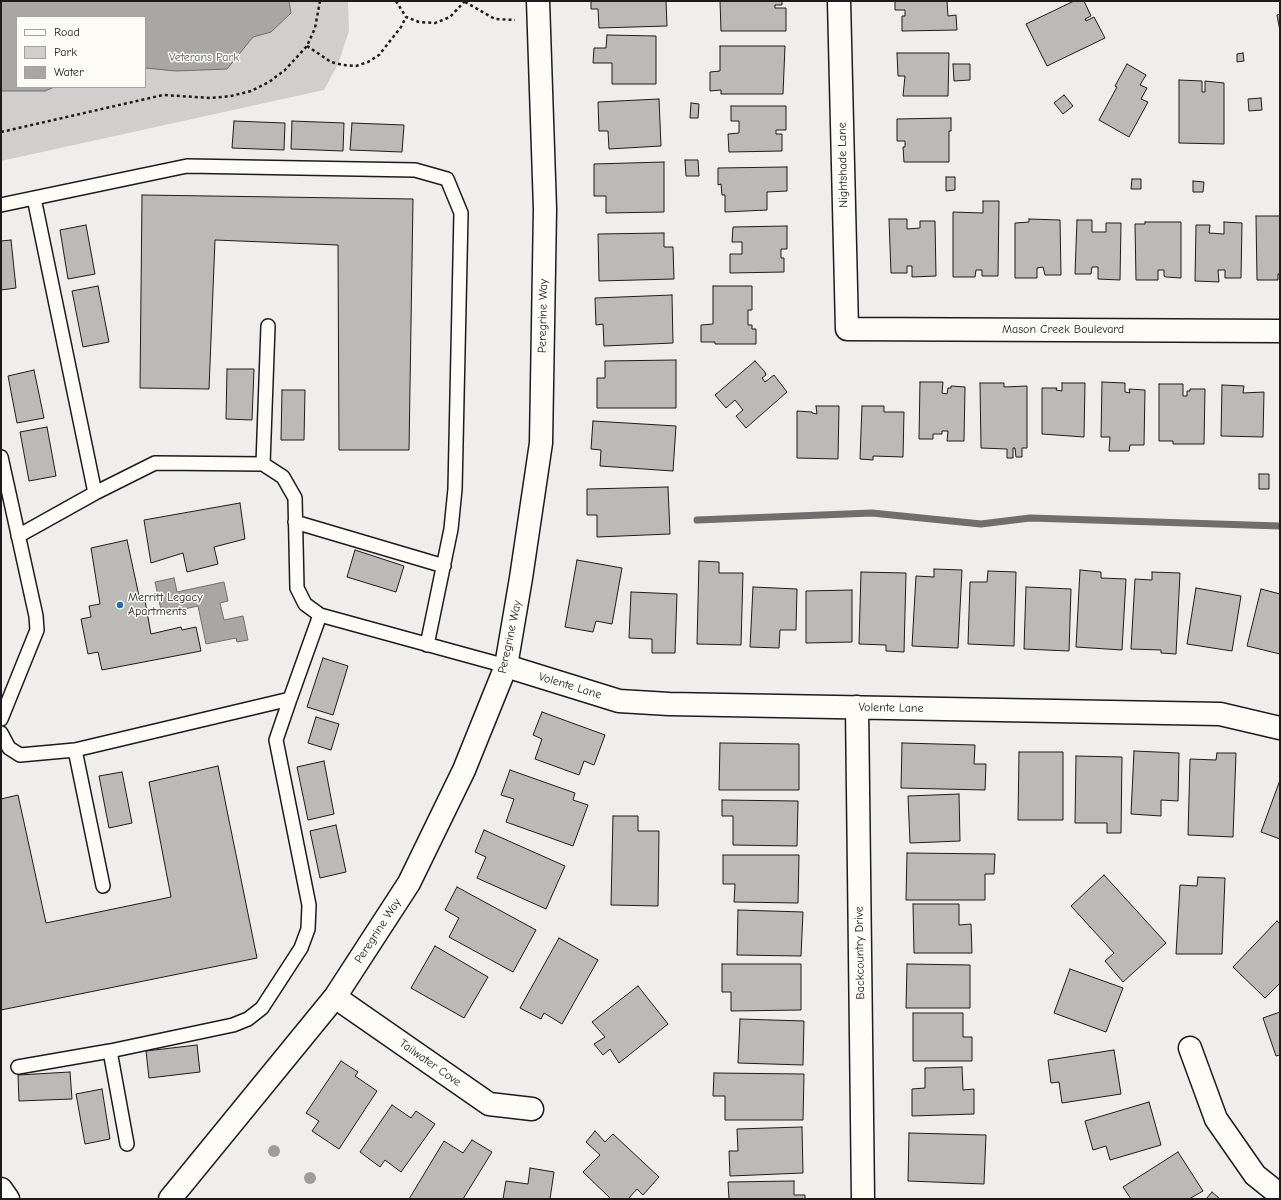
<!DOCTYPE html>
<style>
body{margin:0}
#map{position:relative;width:1281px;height:1200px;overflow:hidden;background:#f0eeea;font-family:"Comic Neue",sans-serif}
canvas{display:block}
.frame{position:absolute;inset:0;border:2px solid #1c1c1c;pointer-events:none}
.legend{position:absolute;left:16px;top:16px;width:130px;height:72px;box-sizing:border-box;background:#fdfcf7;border:1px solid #a3a29f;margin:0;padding:5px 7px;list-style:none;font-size:12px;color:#1c1c1c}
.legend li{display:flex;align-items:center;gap:8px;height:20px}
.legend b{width:20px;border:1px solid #a3a29f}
</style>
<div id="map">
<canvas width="1281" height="1200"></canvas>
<div class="frame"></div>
<ul class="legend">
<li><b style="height:5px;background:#fdfcf7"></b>Road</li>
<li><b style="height:11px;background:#d0cfcc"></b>Park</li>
<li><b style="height:11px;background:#a8a7a3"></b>Water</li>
</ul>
</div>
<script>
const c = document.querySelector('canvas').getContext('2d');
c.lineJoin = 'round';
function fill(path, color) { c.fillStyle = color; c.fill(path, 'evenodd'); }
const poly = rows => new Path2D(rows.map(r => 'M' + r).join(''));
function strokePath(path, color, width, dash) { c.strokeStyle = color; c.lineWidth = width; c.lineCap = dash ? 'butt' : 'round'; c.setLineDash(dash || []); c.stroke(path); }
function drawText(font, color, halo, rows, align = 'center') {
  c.font = font + ' "Comic Neue",sans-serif'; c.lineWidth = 3; c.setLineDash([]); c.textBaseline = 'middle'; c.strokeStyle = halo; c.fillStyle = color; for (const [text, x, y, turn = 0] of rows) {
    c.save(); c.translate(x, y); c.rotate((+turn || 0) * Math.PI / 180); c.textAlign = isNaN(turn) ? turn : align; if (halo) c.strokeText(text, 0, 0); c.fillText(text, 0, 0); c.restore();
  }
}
const green = poly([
 [1,1,348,1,349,31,338,64,324,90,1,161],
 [17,17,145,17,145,87,17,87]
]);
const water = poly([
 [1,1,289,1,291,13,271,32,253,37,227,69,176,71,145,68,145,17,17,17,17,87,54,87,45,91,1,91,1,1],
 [174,578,177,592,224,582,228,601,220,603,224,620,243,616,248,640,237,642,236,638,206,644,198,606,162,614,155,582,174,578]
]);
const stream = poly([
 [697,520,872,513,981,524,1030,518,1280,526]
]);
const building = poly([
 [591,1,666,1,667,26,599,28,598,9,591,9,591,1],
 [720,1,782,1,782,5,775,5,775,8,786,8,786,31,721,31,720,1],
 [895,1,947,1,948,16,956,15,957,30,902,31,902,16,905,16,905,10,895,10,895,1],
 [1074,1,1084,1,1091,16,1085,19,1086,21,1094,17,1105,38,1047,66,1026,24,1074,1],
 [1280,14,1280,31,1277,15,1280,14],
 [607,35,656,36,656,84,612,84,612,63,593,63,594,48,606,48,607,35],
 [720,46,785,46,783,94,721,94,721,90,710,91,710,72,720,71,720,46],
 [897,53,949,53,948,96,903,96,905,76,898,76,897,53],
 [1243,53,1244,61,1237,62,1237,54,1243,53],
 [953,64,970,64,970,80,954,81,953,64],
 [1127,64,1146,75,1140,85,1147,88,1141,99,1148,102,1129,137,1099,120,1117,87,1115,86,1127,64],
 [1179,80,1202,81,1202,92,1205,92,1205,81,1224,83,1224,144,1179,143,1179,80],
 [1064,95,1073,106,1063,114,1054,103,1064,95],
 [1261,98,1262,110,1249,111,1248,99,1261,98],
 [659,99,661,146,609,149,608,131,599,131,598,102,659,99],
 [691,103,699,104,698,118,690,118,691,103],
 [731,106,786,106,786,130,776,130,776,134,782,134,782,151,729,152,728,134,739,133,739,121,731,121,731,106],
 [951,118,951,131,949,131,949,162,904,162,903,147,905,147,905,141,897,141,897,119,951,118],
 [234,121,285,123,284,150,232,148,234,121],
 [292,121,344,123,343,151,291,149,292,121],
 [352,123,404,125,402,152,350,150,352,123],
 [685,160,698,160,699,176,686,176,685,160],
 [664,162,664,212,606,213,606,196,594,196,594,164,664,162],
 [787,167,787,191,767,192,767,210,725,212,725,195,722,195,721,184,718,185,718,168,787,167],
 [946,177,955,177,955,190,946,191,946,177],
 [1132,179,1141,179,1141,189,1131,189,1132,179],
 [1193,181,1204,182,1203,192,1193,192,1193,181],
 [142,195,413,199,409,450,339,450,338,245,215,240,209,389,140,388,142,195],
 [983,201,999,201,998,276,982,276,982,270,976,270,975,277,953,277,953,212,983,213,983,201],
 [1256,216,1280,216,1280,274,1278,274,1278,280,1257,280,1256,216],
 [889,219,907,219,907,229,920,228,920,221,935,221,936,276,912,277,912,266,907,266,907,273,891,273,889,219],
 [1029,219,1060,220,1061,275,1045,275,1043,267,1037,268,1037,278,1015,278,1015,223,1029,222,1029,219],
 [1077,220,1092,220,1092,232,1106,232,1106,223,1121,223,1120,280,1098,279,1098,267,1092,267,1091,274,1075,274,1077,220],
 [1145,222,1181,222,1181,278,1166,277,1164,276,1164,270,1158,270,1158,280,1136,280,1135,224,1145,224,1145,222],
 [1224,222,1242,223,1241,278,1225,278,1225,270,1218,270,1219,282,1195,281,1196,225,1210,225,1209,233,1224,234,1224,222],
 [86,225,95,274,68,279,60,230,86,225],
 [787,226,787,249,781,249,781,258,784,258,784,272,730,273,730,254,742,254,742,242,732,242,733,227,787,226],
 [664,233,664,247,673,247,674,279,599,281,598,234,664,233],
 [11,240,16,288,1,290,1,241,11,240],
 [98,286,109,342,83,347,72,291,98,286],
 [713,286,752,286,752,310,748,310,748,325,752,325,752,329,756,329,756,344,715,344,715,342,701,342,701,325,713,324,713,286],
 [672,295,673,343,604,346,603,324,596,325,595,298,672,295],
 [676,360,676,408,597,408,597,378,605,378,605,361,676,360],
 [755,361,765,372,766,375,762,378,765,382,774,375,787,392,746,428,736,416,743,410,735,400,726,408,715,395,755,361],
 [227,369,254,369,252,420,226,419,227,369],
 [34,370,44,418,17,423,8,376,34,370],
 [920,382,943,382,942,393,947,394,948,388,951,388,951,386,965,387,964,441,947,441,948,431,942,431,942,434,933,434,933,439,919,439,920,382],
 [1102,382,1125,383,1125,392,1130,393,1129,389,1145,390,1144,445,1130,445,1129,451,1109,451,1110,437,1101,437,1102,382],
 [980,383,1004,383,1004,387,1027,386,1027,448,1022,448,1022,457,1016,457,1015,448,1013,448,1013,458,1007,458,1007,449,981,448,980,383],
 [1062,383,1085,383,1084,437,1042,434,1042,388,1057,388,1056,390,1062,391,1062,383],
 [1159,384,1183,384,1183,396,1187,396,1187,391,1190,391,1190,389,1205,389,1204,444,1173,444,1173,441,1159,441,1159,384],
 [1222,385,1244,386,1243,393,1264,392,1263,437,1221,436,1222,385],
 [282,390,305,390,304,440,281,440,282,390],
 [816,406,839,406,838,459,797,458,797,411,812,412,812,413,817,414,816,406],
 [862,406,884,406,884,412,904,412,903,457,873,456,873,460,860,459,862,406],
 [593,421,676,426,673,471,600,466,601,450,591,449,593,421],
 [47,427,56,476,29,481,20,432,47,427],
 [1259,474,1269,474,1269,489,1259,489,1259,474],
 [668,487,670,534,597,537,597,515,587,515,587,489,668,487],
 [240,503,245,539,214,547,218,564,187,572,183,553,151,563,144,520,240,503],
 [127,540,139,596,144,595,151,634,181,627,182,630,196,627,201,651,102,670,98,652,88,654,81,619,91,617,89,606,100,604,91,548,127,540],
 [355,550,404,566,396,592,347,577,355,550],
 [577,560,622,568,612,624,596,621,593,632,565,627,577,560],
 [699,561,719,562,719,573,743,573,741,645,697,644,699,561],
 [934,569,962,570,958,648,912,646,916,576,934,577,934,569],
 [1080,570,1101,572,1101,578,1126,579,1122,650,1076,647,1080,570],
 [988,571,1016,572,1014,646,968,644,970,582,987,582,988,571],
 [861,572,906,573,904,652,886,651,886,645,859,644,861,572],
 [1152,572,1180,573,1176,654,1161,653,1161,650,1131,649,1135,579,1152,580,1152,572],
 [753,587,797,589,796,630,780,630,779,648,750,647,753,587],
 [1026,587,1071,589,1069,651,1024,649,1026,587],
 [1196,588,1241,596,1232,651,1187,644,1196,588],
 [1261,589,1280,594,1280,654,1247,646,1261,589],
 [852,590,852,642,806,643,806,591,852,590],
 [631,592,677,594,675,653,652,653,652,639,629,638,631,592],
 [323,658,348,666,333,715,307,707,323,658],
 [542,712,605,735,594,765,584,761,579,775,535,759,542,739,533,735,542,712],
 [316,717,339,724,331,750,308,743,316,717],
 [720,743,799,744,799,790,719,790,720,743],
 [902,743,975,745,974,764,986,764,985,790,901,788,902,743],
 [1134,751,1179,753,1178,801,1161,800,1161,816,1131,814,1134,751],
 [1019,752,1063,752,1063,820,1018,820,1019,752],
 [1217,753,1236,753,1233,837,1188,835,1190,759,1216,760,1217,753],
 [1076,756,1122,757,1121,833,1107,833,1107,823,1075,823,1076,756],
 [324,761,334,814,308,820,297,767,324,761],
 [218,766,257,958,1,1010,1,799,18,795,46,923,171,897,149,782,218,766],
 [510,770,575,793,573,800,588,805,573,846,506,822,514,799,501,795,510,770],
 [122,772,132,823,109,828,99,776,122,772],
 [1280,780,1280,839,1261,832,1280,780],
 [959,794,960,841,910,843,908,796,959,794],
 [722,800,798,801,797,846,733,845,733,816,722,816,722,800],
 [613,816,638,816,638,831,659,831,658,906,611,905,613,816],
 [336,825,346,872,320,878,310,831,336,825],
 [484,830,565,866,546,909,477,878,486,857,475,852,484,830],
 [907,853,995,854,994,874,985,874,985,900,906,900,907,853],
 [723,855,799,855,798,903,734,902,735,884,723,884,723,855],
 [1104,875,1166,943,1123,982,1105,961,1114,953,1071,906,1104,875],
 [1198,877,1225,878,1222,954,1176,954,1180,885,1197,886,1198,877],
 [457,887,536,930,513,972,449,937,459,918,445,910,457,887],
 [913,904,959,904,959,925,971,924,972,953,914,953,913,904],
 [738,910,803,912,801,956,737,955,738,910],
 [1277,921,1280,924,1280,983,1265,998,1233,967,1277,921],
 [559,938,598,960,562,1024,544,1013,541,1019,520,1008,559,938],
 [435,946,488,977,464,1018,411,988,435,946],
 [722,964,801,964,801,1010,731,1011,731,992,722,992,722,964],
 [907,964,970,965,970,1008,906,1008,907,964],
 [1070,969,1123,988,1106,1032,1054,1013,1070,969],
 [638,986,668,1024,619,1063,610,1049,603,1055,594,1044,605,1037,592,1022,638,986],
 [1280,1012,1280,1055,1276,1056,1263,1018,1280,1012],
 [913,1013,963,1013,963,1037,972,1037,972,1061,913,1061,913,1013],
 [740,1019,804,1021,803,1065,738,1063,740,1019],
 [197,1045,200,1072,149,1078,146,1051,197,1045],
 [1114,1050,1121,1094,1062,1103,1059,1082,1051,1083,1048,1060,1114,1050],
 [341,1061,358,1072,355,1076,377,1091,339,1149,312,1131,319,1121,306,1113,341,1061],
 [962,1067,963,1090,974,1089,974,1114,912,1116,912,1089,925,1088,925,1068,962,1067],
 [70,1072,72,1099,19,1101,18,1075,70,1072],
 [714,1073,804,1074,803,1120,725,1120,725,1096,713,1096,714,1073],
 [102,1089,110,1139,85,1144,76,1094,102,1089],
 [1149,1102,1161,1145,1110,1160,1106,1146,1093,1150,1085,1121,1149,1102],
 [392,1105,411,1118,416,1111,435,1124,401,1172,385,1160,380,1167,360,1152,392,1105],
 [802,1127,803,1173,730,1176,729,1151,738,1151,737,1129,802,1127],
 [595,1131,605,1142,613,1134,659,1177,643,1195,637,1189,628,1199,611,1199,583,1172,600,1155,586,1142,595,1131],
 [909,1133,986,1135,984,1184,908,1181,909,1133],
 [472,1140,492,1152,463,1199,409,1199,444,1141,463,1153,472,1140],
 [1178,1152,1203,1191,1189,1199,1131,1199,1123,1187,1178,1152],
 [530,1168,554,1172,550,1199,503,1199,506,1181,528,1184,530,1168],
 [794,1181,794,1195,805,1195,805,1199,729,1199,728,1182,794,1181],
 [1212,1192,1220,1199,1206,1199,1212,1192]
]);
const path = poly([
 [396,1,406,17,419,22,435,23,450,17,465,1],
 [465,2,495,19,515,20],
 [307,46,331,62,343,65,356,66,368,62,379,55,401,27,406,17],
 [1,132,163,95,211,98,231,96,251,91,269,82,285,70,307,46,315,28,320,1]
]);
const service = poly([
 [34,198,95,493,155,463,263,464,283,477,295,498,297,588,305,604,320,615],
 [1,205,187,166,415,170,447,179,461,213,455,489,451,529,427,645],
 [1,457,36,616,37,630,1,719],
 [263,464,268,326],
 [295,522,444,566],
 [18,536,95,493],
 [290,699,320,615,506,666],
 [1,733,9,748,20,755,75,750,290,699,276,740,309,905,308,929,301,948,262,1008,248,1019,233,1025,110,1051,18,1067],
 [75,750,103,886],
 [110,1051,127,1144]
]);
const minor = poly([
 [839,1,847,329,1280,331],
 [506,666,619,701,669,704,1220,714,1280,728],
 [857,707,863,1199],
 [335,997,489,1104,532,1109],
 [1190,1048,1216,1119,1255,1175,1280,1195],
 [170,1199,335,997,409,883,464,770,506,666,521,578,541,443,545,209,538,1]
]);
const tertiary = poly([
 [1,1189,8,1199]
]);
const trees = [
 [274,1151],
 [310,1178]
];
const markers = [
 [120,605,4,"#1f6fb2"]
];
const parkNames = [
 ["Veterans Park",204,58]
];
const streetNames = [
 ["Nightshade Lane",843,165,-91],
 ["Peregrine Way",543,316,-89],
 ["Mason Creek Boulevard",1063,330],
 ["Peregrine Way",510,637,-78],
 ["Volente Lane",570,686,17],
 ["Volente Lane",891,708,1],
 ["Peregrine Way",378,931,-57],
 ["Backcountry Drive",860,953,-91],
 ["Tailwater Cove",430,1063,35]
];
const poiNames = [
 ["Merritt Legacy",128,598],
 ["Apartments",128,612]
];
fill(green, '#d0cfcc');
fill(water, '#a8a7a3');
strokePath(water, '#706f6d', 1);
strokePath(stream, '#706f6d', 7);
fill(building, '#bbbab6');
strokePath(building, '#1c1c1c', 1);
strokePath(service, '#1c1c1c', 16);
strokePath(minor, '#1c1c1c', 25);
strokePath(tertiary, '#1c1c1c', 25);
strokePath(path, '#1c1c1c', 2.5, [3, 3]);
strokePath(service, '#fdfcf7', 13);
strokePath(minor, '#fdfcf7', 22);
strokePath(tertiary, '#fdfcf7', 22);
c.fillStyle = '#9e9d9b';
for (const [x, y] of trees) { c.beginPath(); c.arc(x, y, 6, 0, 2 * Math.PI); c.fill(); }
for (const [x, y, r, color] of markers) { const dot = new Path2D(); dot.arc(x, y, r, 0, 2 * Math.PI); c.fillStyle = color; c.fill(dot); strokePath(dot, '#fdfcf7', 1.5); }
drawText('12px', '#5b5b5a', '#fdfcf7', parkNames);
drawText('12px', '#1c1c1c', '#fdfcf7', streetNames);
drawText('12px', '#1c1c1c', '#fdfcf7', poiNames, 'left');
</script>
